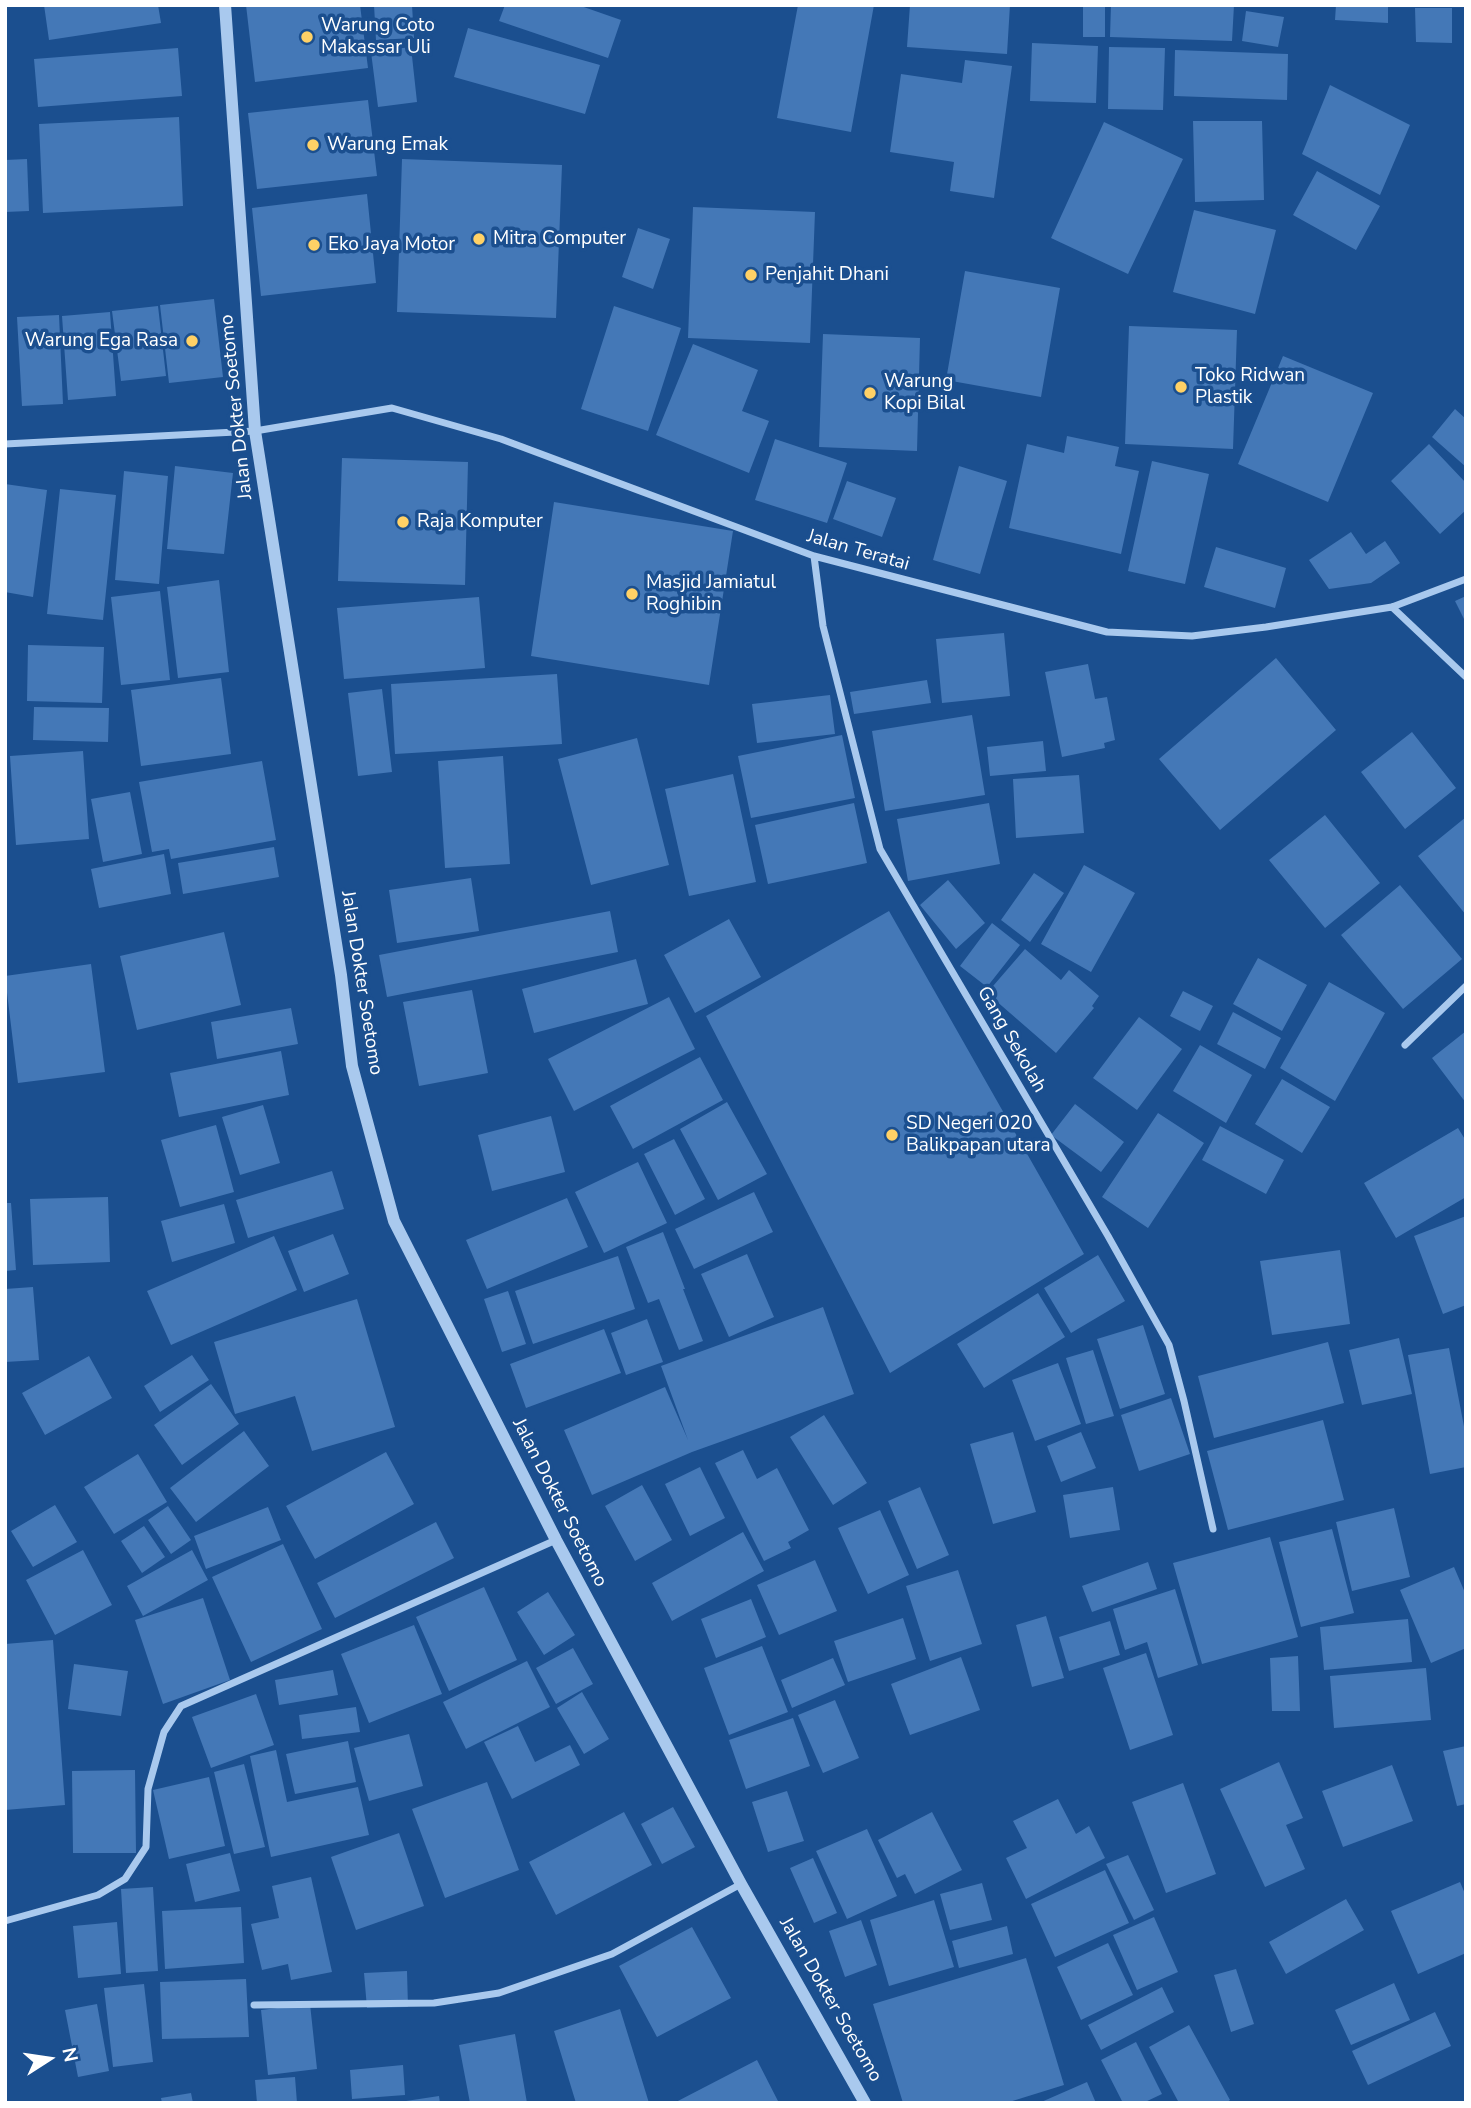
<!DOCTYPE html>
<style>
body{margin:0}
#map{position:relative;width:1471px;height:2108px;overflow:hidden;background:#1b4f8f;font-family:"Nunito Sans",sans-serif}
canvas{display:block}
.frame{position:absolute;inset:0;border:7px solid #fff;pointer-events:none}
.north{position:absolute;left:14px;top:2024px;width:70px;height:70px;-webkit-text-stroke:5px #1b4f8f;paint-order:stroke;rotate:78deg;font-size:19px;font-weight:700;line-height:28px;text-align:center;color:#fff}
.north::after{content:'';display:block;margin:auto;width:24px;height:32px;background:#fff;clip-path:polygon(50% 0,100% 100%,50% 72%,0 100%)}
</style>
<div id="map">
<canvas width="1471" height="2108"></canvas>
<div class="frame"></div>
<div class="north">N</div>
</div>
<script>
const c = document.querySelector('canvas').getContext('2d');
c.lineJoin = 'round';
function fill(path, color) { c.fillStyle = color; c.fill(path, 'evenodd'); }
const poly = rows => new Path2D(rows.map(r => 'M' + r).join(''));
function strokePath(path, color, width, dash) { c.strokeStyle = color; c.lineWidth = width; c.lineCap = dash ? 'butt' : 'round'; c.setLineDash(dash || []); c.stroke(path); }
function drawText(font, color, halo, rows, align = 'center') {
  c.font = font + ' "Nunito Sans",sans-serif'; c.lineWidth = 7; c.setLineDash([]); c.textBaseline = 'middle'; c.strokeStyle = halo; c.fillStyle = color; for (const [text, x, y, turn = 0] of rows) {
    c.save(); c.translate(x, y); c.rotate((+turn || 0) * Math.PI / 180); c.textAlign = isNaN(turn) ? turn : align; if (halo) c.strokeText(text, 0, 0); c.fillText(text, 0, 0); c.restore();
  }
}
const building = poly([
 [44,5,158,5,161,23,49,40],
 [246,5,360,5,368,68,255,82],
 [374,5,412,5,414,38,376,40],
 [505,5,578,5,621,20,608,58,499,21],
 [798,5,874,5,851,132,777,118],
 [910,5,1010,5,1007,54,907,47],
 [1083,5,1105,5,1105,37,1083,37],
 [1111,5,1234,5,1232,41,1110,37],
 [1336,5,1388,5,1388,23,1335,20],
 [1415,8,1452,8,1452,43,1416,42],
 [1246,11,1284,17,1278,47,1242,41],
 [468,28,600,65,585,114,454,77],
 [1032,43,1098,46,1096,103,1030,101],
 [411,47,417,102,378,107,371,52],
 [1109,47,1165,48,1163,110,1108,109],
 [178,48,182,96,38,107,34,59],
 [1175,50,1288,54,1287,100,1174,96],
 [965,60,1012,66,994,198,950,191,954,162,890,152,901,74,962,83],
 [1330,85,1410,125,1380,195,1302,154],
 [368,100,377,176,257,189,248,113],
 [179,117,183,206,43,213,39,124],
 [1193,121,1262,121,1264,200,1195,202],
 [1104,122,1183,159,1128,274,1051,238],
 [27,159,29,211,5,212,5,160],
 [402,159,562,165,556,318,397,312],
 [1317,171,1380,206,1356,250,1293,215],
 [367,194,376,283,261,296,252,208],
 [693,207,815,212,810,343,688,338],
 [1194,210,1276,230,1255,314,1173,292],
 [638,228,670,239,653,289,622,277],
 [965,271,1060,288,1041,397,946,380],
 [214,299,223,377,169,383,160,305],
 [158,306,166,376,121,381,112,311],
 [614,306,681,328,648,431,581,409],
 [110,312,116,396,68,400,62,316],
 [59,315,63,404,22,406,17,317],
 [1129,326,1237,330,1233,449,1125,444],
 [823,334,920,338,917,451,819,447],
 [693,344,758,370,742,411,769,421,749,473,656,435],
 [1283,356,1373,393,1328,502,1238,464],
 [1455,409,1466,419,1466,467,1432,437],
 [1067,436,1119,447,1115,466,1139,471,1121,554,1009,528,1027,444,1064,453],
 [775,439,847,463,827,523,755,500],
 [1429,444,1466,483,1466,510,1440,534,1391,481],
 [342,458,468,462,465,585,338,581],
 [1152,461,1209,474,1185,584,1128,571],
 [175,466,233,473,224,554,167,549],
 [959,466,1007,481,980,574,933,560],
 [124,471,168,476,159,584,115,580],
 [847,481,896,498,882,537,833,519],
 [5,484,47,490,33,597,5,592],
 [60,489,116,495,103,620,47,614],
 [554,502,733,531,709,685,531,656],
 [1351,532,1366,554,1385,541,1400,563,1371,583,1329,589,1309,560],
 [1216,547,1286,568,1275,608,1204,587],
 [219,580,229,672,178,678,167,587],
 [160,591,170,680,121,685,111,597],
 [1466,596,1466,623,1455,601],
 [479,597,485,668,344,679,337,608],
 [1004,633,1010,696,942,703,936,639],
 [28,645,104,647,102,703,27,701],
 [1276,658,1336,730,1220,830,1159,759],
 [1088,664,1095,699,1107,697,1115,740,1104,743,1105,748,1062,757,1045,672],
 [557,674,562,744,395,754,391,684],
 [221,678,231,754,141,766,131,690],
 [927,680,931,703,854,714,850,692],
 [382,689,392,772,358,776,348,693],
 [830,695,835,734,757,743,752,704],
 [34,707,109,708,108,742,33,740],
 [972,715,985,795,885,811,872,731],
 [1412,732,1456,788,1405,829,1361,772],
 [842,735,855,798,751,818,738,756],
 [637,738,669,865,591,885,558,759],
 [1043,741,1046,771,990,776,987,747],
 [83,751,89,839,16,845,10,756],
 [503,756,510,864,445,868,438,761],
 [262,761,276,840,171,859,169,849,152,852,139,782],
 [733,774,756,882,689,896,665,789],
 [1079,775,1084,833,1016,838,1013,779],
 [130,792,142,854,103,862,91,799],
 [854,803,867,863,768,884,755,825],
 [989,803,1000,864,908,881,897,819],
 [1325,815,1380,883,1325,928,1269,860],
 [1466,817,1466,915,1418,856],
 [274,847,279,877,183,894,178,863],
 [164,854,171,894,99,908,91,869],
 [1084,865,1135,893,1091,972,1041,944],
 [1034,873,1064,893,1030,942,1001,920],
 [471,878,479,931,397,943,389,890],
 [948,880,985,923,956,949,920,905],
 [1400,885,1462,959,1403,1009,1341,935],
 [610,911,618,952,387,997,379,955],
 [889,911,1084,1254,890,1373,706,1016],
 [729,919,761,977,695,1013,664,955],
 [992,923,1020,945,987,987,960,966],
 [224,932,241,1005,137,1030,120,956],
 [1025,949,1061,980,1069,970,1099,996,1092,1006,1094,1008,1056,1053,987,993],
 [1258,958,1307,985,1282,1031,1233,1004],
 [636,959,648,1004,534,1033,522,989],
 [91,964,105,1072,18,1083,5,976],
 [1329,982,1385,1013,1335,1101,1280,1068],
 [472,990,488,1073,419,1086,403,1002],
 [1183,991,1213,1006,1200,1031,1170,1016],
 [669,997,695,1049,574,1111,548,1059],
 [291,1008,298,1044,217,1059,211,1022],
 [1233,1012,1281,1038,1265,1069,1217,1044],
 [1139,1017,1182,1049,1137,1110,1093,1078],
 [1466,1031,1466,1103,1432,1058],
 [1200,1045,1252,1075,1226,1123,1173,1091],
 [281,1051,289,1095,179,1117,170,1073],
 [700,1057,723,1100,633,1149,610,1106],
 [1282,1079,1330,1107,1302,1153,1255,1124],
 [727,1102,767,1174,718,1200,680,1129],
 [1075,1104,1124,1142,1101,1172,1051,1135],
 [263,1105,280,1163,240,1175,222,1117],
 [1158,1113,1204,1143,1148,1228,1102,1197],
 [551,1116,565,1172,492,1191,478,1135],
 [216,1125,234,1192,180,1207,161,1140],
 [1220,1126,1284,1160,1266,1194,1202,1160],
 [1458,1128,1466,1141,1466,1197,1396,1238,1364,1183],
 [674,1139,705,1199,675,1215,644,1154],
 [638,1162,667,1223,604,1253,575,1192],
 [332,1171,344,1209,248,1238,236,1200],
 [754,1192,773,1232,694,1269,675,1229],
 [108,1197,110,1262,33,1265,30,1199],
 [567,1198,588,1247,487,1289,466,1240],
 [5,1203,11,1203,16,1270,5,1271],
 [224,1204,235,1243,172,1262,161,1221],
 [1466,1216,1466,1305,1443,1314,1414,1236],
 [663,1232,685,1289,683,1289,703,1341,679,1350,659,1299,648,1303,626,1247],
 [333,1234,349,1274,304,1292,288,1251],
 [274,1236,297,1290,171,1345,147,1291],
 [1340,1250,1350,1324,1272,1335,1260,1261],
 [747,1254,774,1317,729,1337,701,1274],
 [1098,1255,1125,1301,1071,1333,1044,1288],
 [618,1256,635,1309,533,1344,515,1291],
 [33,1287,39,1360,5,1362,5,1289],
 [508,1291,526,1344,502,1352,484,1299],
 [1038,1293,1065,1337,984,1388,957,1344],
 [357,1299,395,1427,312,1451,295,1396,235,1414,214,1342],
 [823,1307,854,1394,692,1452,592,1495,564,1430,665,1387,688,1440,661,1366],
 [647,1319,663,1362,626,1375,611,1333],
 [1143,1325,1165,1394,1120,1409,1097,1339],
 [604,1329,621,1373,526,1408,510,1364],
 [1399,1338,1412,1394,1362,1405,1349,1350],
 [1328,1342,1344,1403,1214,1438,1198,1376],
 [1449,1348,1466,1437,1466,1467,1430,1474,1408,1355],
 [1093,1350,1114,1416,1086,1424,1066,1358],
 [192,1355,209,1380,160,1412,144,1386],
 [89,1356,112,1398,45,1435,22,1393],
 [1058,1363,1081,1424,1035,1441,1012,1380],
 [211,1384,239,1424,182,1465,154,1425],
 [1171,1398,1190,1454,1139,1471,1121,1415],
 [824,1415,867,1483,833,1505,790,1437],
 [1323,1420,1344,1500,1228,1530,1207,1451],
 [244,1431,269,1466,196,1522,170,1488],
 [1013,1432,1036,1512,993,1524,970,1444],
 [1081,1432,1096,1468,1061,1482,1047,1446],
 [743,1450,757,1479,777,1468,809,1530,788,1542,791,1548,764,1561,715,1463],
 [386,1452,414,1504,315,1559,286,1506],
 [138,1454,167,1502,114,1534,84,1487],
 [700,1467,725,1518,690,1536,665,1484],
 [642,1485,672,1540,635,1561,605,1506],
 [920,1487,949,1555,917,1569,888,1501],
 [1113,1487,1120,1530,1070,1538,1063,1495],
 [55,1505,77,1542,33,1567,11,1531],
 [168,1506,191,1540,171,1554,148,1520],
 [268,1507,281,1540,206,1569,194,1536],
 [1394,1508,1410,1577,1352,1591,1336,1522],
 [880,1510,909,1575,868,1594,838,1528],
 [436,1522,454,1558,335,1618,317,1583],
 [144,1526,165,1557,142,1573,121,1541],
 [1332,1529,1354,1613,1301,1627,1279,1542],
 [743,1532,764,1571,672,1621,652,1583],
 [1270,1537,1298,1637,1202,1664,1173,1563],
 [283,1544,322,1629,251,1662,212,1577],
 [83,1550,112,1605,55,1635,26,1580],
 [192,1550,208,1580,143,1616,127,1586],
 [815,1560,837,1611,779,1635,757,1585],
 [1148,1562,1157,1589,1092,1612,1082,1586],
 [1454,1567,1466,1595,1466,1648,1431,1663,1400,1590],
 [958,1570,982,1644,930,1661,906,1586],
 [484,1587,517,1660,449,1691,416,1617],
 [1175,1589,1198,1665,1158,1678,1147,1642,1125,1650,1113,1609],
 [548,1592,575,1635,544,1655,517,1612],
 [203,1598,230,1680,163,1704,135,1620],
 [751,1599,766,1637,716,1658,701,1619],
 [1046,1616,1064,1678,1032,1687,1016,1625],
 [903,1618,916,1659,848,1682,834,1641],
 [1408,1619,1412,1662,1324,1670,1320,1627],
 [1110,1621,1120,1655,1069,1671,1059,1637],
 [414,1625,442,1694,369,1723,341,1654],
 [53,1640,65,1805,5,1810,5,1644],
 [762,1646,788,1712,729,1735,704,1668],
 [573,1648,593,1684,556,1704,536,1668],
 [1146,1653,1173,1735,1130,1750,1103,1668],
 [1298,1656,1300,1711,1272,1711,1270,1658],
 [961,1657,980,1710,910,1735,891,1684],
 [833,1658,845,1685,792,1708,781,1680],
 [527,1661,550,1707,466,1749,443,1702],
 [74,1664,128,1671,121,1716,68,1709],
 [1426,1668,1431,1720,1334,1728,1330,1676],
 [333,1670,338,1695,279,1705,275,1680],
 [582,1692,609,1739,584,1754,557,1708],
 [256,1694,274,1745,211,1768,192,1717],
 [835,1700,859,1758,823,1773,798,1715],
 [356,1707,360,1732,302,1739,299,1715],
 [793,1718,810,1766,746,1789,729,1740],
 [518,1726,535,1762,570,1745,580,1765,512,1799,484,1742],
 [409,1734,423,1786,369,1801,354,1748],
 [348,1741,356,1782,295,1794,286,1754],
 [1466,1746,1466,1804,1457,1806,1443,1751],
 [276,1750,287,1802,358,1787,369,1835,271,1857,250,1756],
 [1279,1762,1303,1818,1286,1825,1305,1869,1265,1887,1220,1789],
 [244,1764,265,1847,234,1854,214,1772],
 [1392,1765,1413,1821,1343,1847,1322,1791],
 [135,1770,136,1853,73,1853,72,1771],
 [209,1777,225,1846,169,1859,153,1790],
 [487,1782,519,1870,445,1898,412,1809],
 [1183,1783,1216,1874,1166,1893,1132,1802],
 [787,1791,804,1841,768,1852,752,1802],
 [1058,1799,1076,1834,1089,1826,1105,1858,1026,1899,1006,1858,1027,1848,1013,1821],
 [673,1807,695,1847,662,1864,641,1824],
 [624,1812,652,1865,556,1915,529,1862],
 [932,1812,962,1870,915,1894,905,1874,897,1878,878,1840],
 [867,1829,897,1896,847,1919,816,1851],
 [399,1833,424,1906,356,1930,331,1857],
 [230,1853,240,1891,195,1902,186,1864],
 [1128,1855,1154,1910,1134,1920,1106,1864],
 [813,1858,837,1913,814,1923,790,1868],
 [1105,1870,1129,1923,1055,1957,1031,1904],
 [311,1877,332,1972,291,1980,288,1964,262,1970,251,1924,279,1918,272,1886],
 [1460,1882,1466,1896,1466,1953,1418,1974,1391,1911],
 [982,1883,992,1920,950,1930,940,1894],
 [153,1887,158,1971,126,1973,121,1889],
 [1346,1899,1364,1930,1286,1974,1269,1942],
 [934,1900,954,1967,889,1986,870,1920],
 [241,1907,244,1963,165,1969,162,1911],
 [1154,1917,1178,1972,1137,1990,1113,1935],
 [861,1920,877,1965,845,1977,829,1931],
 [117,1922,121,1974,78,1978,73,1926],
 [1007,1926,1013,1954,959,1968,952,1941],
 [692,1927,731,1998,657,2037,619,1966],
 [1108,1943,1133,1995,1081,2020,1057,1967],
 [1026,1958,1064,2085,1006,2103,903,2103,873,2004],
 [1236,1969,1254,2024,1231,2032,1214,1975],
 [407,1971,408,2007,367,2008,364,1973],
 [246,1979,249,2037,162,2039,160,1982],
 [1394,1983,1410,2020,1351,2045,1335,2010],
 [144,1984,153,2062,113,2067,104,1988],
 [1162,1987,1174,2012,1101,2050,1088,2025],
 [97,2004,109,2071,78,2077,65,2010],
 [310,2004,317,2069,268,2075,261,2010],
 [620,2009,649,2103,576,2103,554,2031],
 [1435,2012,1451,2046,1368,2085,1352,2051],
 [1189,2025,1230,2100,1226,2103,1179,2103,1149,2047],
 [515,2034,527,2103,470,2103,459,2045],
 [1136,2042,1162,2094,1143,2103,1123,2103,1101,2060],
 [757,2060,779,2103,674,2103],
 [403,2065,405,2095,352,2099,350,2070],
 [295,2077,297,2103,257,2103,255,2080],
 [1087,2082,1096,2103,1039,2103],
 [191,2093,193,2103,162,2103,161,2098],
 [439,2096,440,2103,406,2103,406,2101]
]);
const minor = poly([
 [5,444,255,431,392,408,501,439,814,556,1107,632,1192,636,1266,627,1392,607,1466,579],
 [814,556,823,626,880,849,1108,1236,1169,1345,1184,1401,1213,1529],
 [1392,607,1466,677],
 [1405,1045,1466,986],
 [5,1921,98,1895,125,1879,146,1847,148,1789,164,1732,181,1706,556,1540],
 [254,2005,434,2003,499,1993,612,1954,741,1884]
]);
const tertiary = poly([
 [225,5,255,431,341,975,352,1066,394,1221,556,1540,741,1884,865,2103]
]);
const markers = [
 [307,37,7,"#ffd166"],
 [313,145,7,"#ffd166"],
 [479,239,7,"#ffd166"],
 [314,245,7,"#ffd166"],
 [751,275,7,"#ffd166"],
 [192,341,7,"#ffd166"],
 [1181,387,7,"#ffd166"],
 [870,393,7,"#ffd166"],
 [403,522,7,"#ffd166"],
 [632,594,7,"#ffd166"],
 [892,1135,7,"#ffd166"]
];
const poiNames = [
 ["Warung Coto",321,26],
 ["Makassar Uli",321,48],
 ["Warung Emak",327,145],
 ["Mitra Computer",493,239],
 ["Eko Jaya Motor",328,245],
 ["Penjahit Dhani",765,275],
 ["Warung Ega Rasa",178,341,"right"],
 ["Toko Ridwan",1195,376],
 ["Plastik",1195,398],
 ["Warung",884,382],
 ["Kopi Bilal",884,404],
 ["Raja Komputer",417,522],
 ["Masjid Jamiatul",646,583],
 ["Roghibin",646,605],
 ["SD Negeri 020",906,1124],
 ["Balikpapan utara",906,1146]
];
const streetNames = [
 ["Jalan Dokter Soetomo",237,407,-96],
 ["Jalan Teratai",858,551,16],
 ["Jalan Dokter Soetomo",361,983,81],
 ["Gang Sekolah",1011,1040,60],
 ["Jalan Dokter Soetomo",559,1503,63],
 ["Jalan Dokter Soetomo",830,2000,60]
];
fill(building, '#4478b7');
strokePath(minor, '#a9c9ee', 7);
strokePath(tertiary, '#a9c9ee', 12);
for (const [x, y, r, color] of markers) { const dot = new Path2D(); dot.arc(x, y, r, 0, 2 * Math.PI); c.fillStyle = color; c.fill(dot); strokePath(dot, '#1b4f8f', 2.5); }
drawText('19px', '#fff', '#1b4f8f', poiNames, 'left');
drawText('19px', '#fff', '#1b4f8f', streetNames);
</script>
